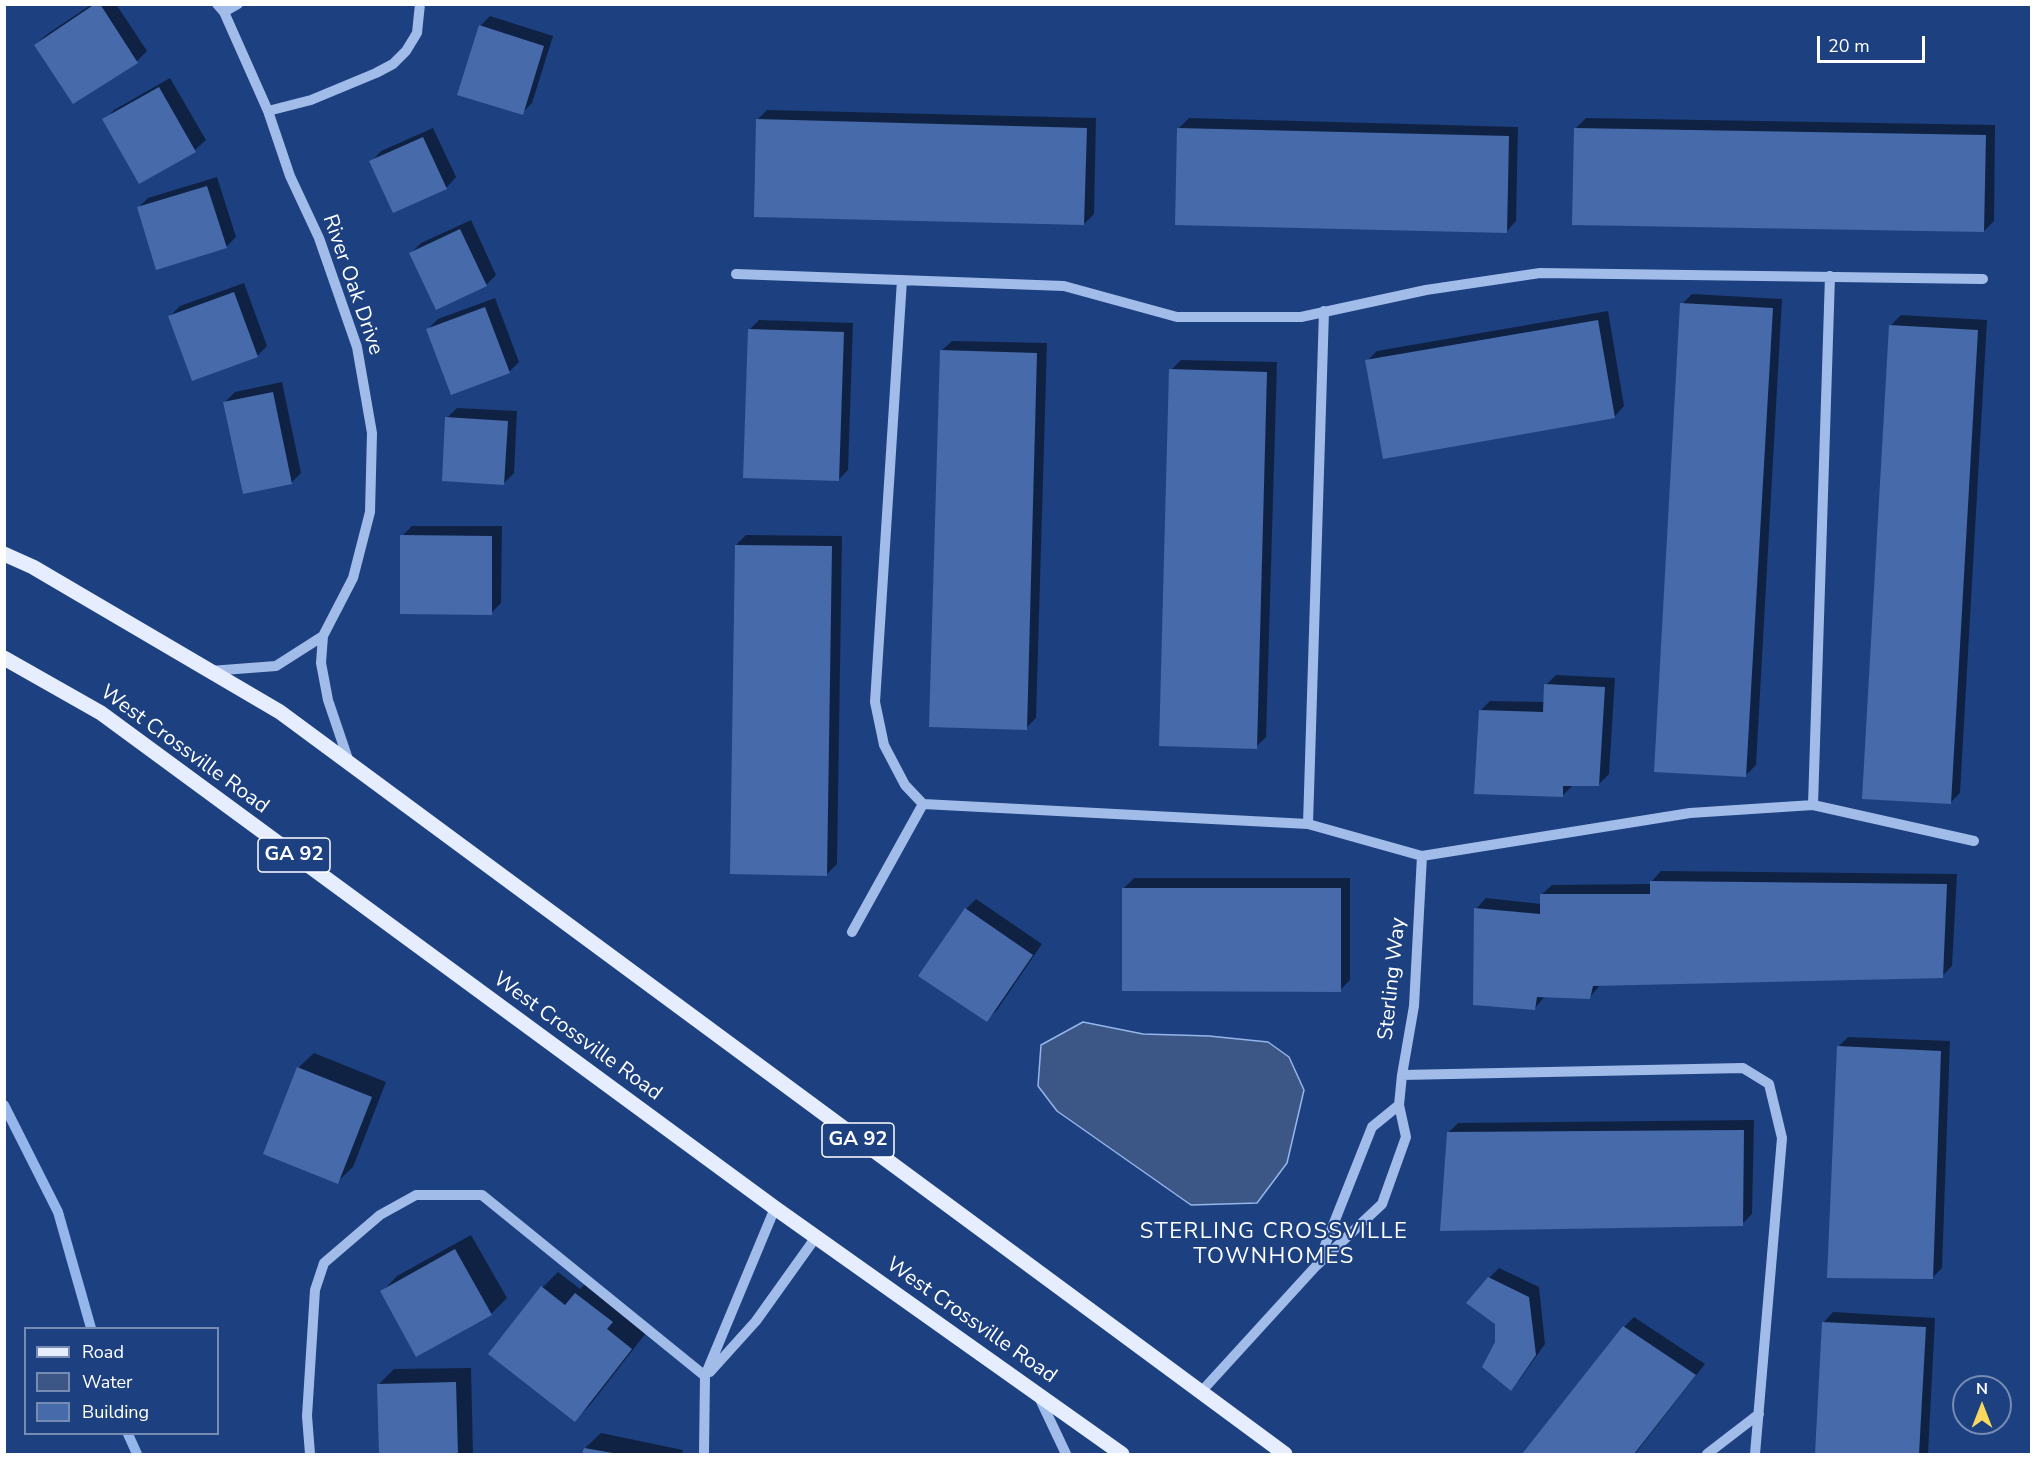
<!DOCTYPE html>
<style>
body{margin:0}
#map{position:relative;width:2036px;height:1459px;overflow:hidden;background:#1d4080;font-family:"Nunito Sans",sans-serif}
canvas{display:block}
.frame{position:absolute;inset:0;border:6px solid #fff;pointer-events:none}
.legend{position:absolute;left:24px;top:1327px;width:195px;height:108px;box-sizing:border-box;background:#1d4080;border:2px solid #778cb3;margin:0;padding:8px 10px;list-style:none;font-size:18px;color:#fff}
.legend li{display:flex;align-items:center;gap:12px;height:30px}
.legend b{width:30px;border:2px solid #778cb3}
.north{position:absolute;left:1952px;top:1375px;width:60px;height:60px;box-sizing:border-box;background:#1d4080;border:2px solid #778cb3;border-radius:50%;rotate:0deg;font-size:16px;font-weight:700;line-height:24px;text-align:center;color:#fff}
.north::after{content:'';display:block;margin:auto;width:21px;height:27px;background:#f8d960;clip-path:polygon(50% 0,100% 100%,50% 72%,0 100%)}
.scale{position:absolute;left:1817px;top:36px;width:108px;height:27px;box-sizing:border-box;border:3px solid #fff;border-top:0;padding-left:8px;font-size:18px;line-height:21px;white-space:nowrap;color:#fff;-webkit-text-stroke:4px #1d4080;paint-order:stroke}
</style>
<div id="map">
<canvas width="2036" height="1459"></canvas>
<div class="frame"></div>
<ul class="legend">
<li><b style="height:8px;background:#e5edfe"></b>Road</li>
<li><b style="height:16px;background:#3c5685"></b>Water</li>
<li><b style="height:16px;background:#466aaa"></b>Building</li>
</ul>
<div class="north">N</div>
<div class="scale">20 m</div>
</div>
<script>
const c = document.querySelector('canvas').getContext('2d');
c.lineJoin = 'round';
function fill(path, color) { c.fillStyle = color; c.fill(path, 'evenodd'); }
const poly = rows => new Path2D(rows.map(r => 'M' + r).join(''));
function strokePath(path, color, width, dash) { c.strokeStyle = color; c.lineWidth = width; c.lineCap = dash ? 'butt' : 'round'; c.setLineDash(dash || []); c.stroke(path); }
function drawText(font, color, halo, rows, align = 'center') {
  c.font = font + ' "Nunito Sans",sans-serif'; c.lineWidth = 4.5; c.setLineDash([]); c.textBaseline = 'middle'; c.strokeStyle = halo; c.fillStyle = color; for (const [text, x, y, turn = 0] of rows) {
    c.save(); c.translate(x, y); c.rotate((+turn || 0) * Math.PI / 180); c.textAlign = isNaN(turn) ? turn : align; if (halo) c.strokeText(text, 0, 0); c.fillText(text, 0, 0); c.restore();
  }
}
const water = poly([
 [1083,1022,1143,1034,1209,1036,1268,1042,1289,1057,1304,1090,1287,1163,1257,1203,1191,1205,1057,1111,1038,1086,1041,1045,1083,1022]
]);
const shadow = poly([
 [92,4,116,4,147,51,137,61,35,45,46,35],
 [490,16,553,36,532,103,522,113,480,26],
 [170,78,206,140,195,150,140,182,104,120,114,110],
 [767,110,1096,118,1094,214,1084,224,757,120],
 [1189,118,1518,127,1516,221,1506,232,1179,128],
 [1586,118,1995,125,1994,221,1984,231,1576,128],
 [433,128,456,177,446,188,371,162,381,151],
 [217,177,236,237,226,247,138,208,148,198],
 [471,220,496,275,486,285,411,253,421,243],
 [244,283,267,346,257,356,170,316,180,306],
 [1692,294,1782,299,1756,765,1746,775,1682,304],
 [495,298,519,362,509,372,428,329,438,319],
 [1608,311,1624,406,1614,417,1367,361,1377,351],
 [1901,315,1987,320,1960,793,1950,803,1891,325],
 [759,320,853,323,848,470,838,480,749,330],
 [952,341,1047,343,1036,718,1026,728,941,351],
 [1181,360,1277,362,1266,737,1256,747,1171,370],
 [282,382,301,473,291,483,225,402,235,392],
 [457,408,517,411,514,473,504,483,447,418],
 [412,526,502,526,501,603,491,613,402,536],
 [746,535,842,536,837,864,827,874,736,545],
 [1556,675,1615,678,1609,774,1599,784,1574,784,1563,795,1480,711,1490,701,1545,702,1546,685],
 [1661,871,1957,874,1952,966,1942,976,1600,985,1590,997,1545,996,1535,1008,1476,909,1486,898,1541,904,1541,895,1552,885,1651,884,1651,882],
 [1134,878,1350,878,1350,980,1340,990,1124,888],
 [976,899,1042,944,997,1010,987,1020,921,975,966,909],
 [1848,1037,1950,1041,1942,1268,1932,1278,1838,1047],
 [314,1053,386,1082,353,1167,337,1182,298,1068],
 [1754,1120,1752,1214,1742,1224,1448,1133,1458,1123],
 [471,1235,507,1298,491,1314,417,1355,382,1292,397,1276],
 [1499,1268,1539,1287,1545,1344,1520,1379,1510,1389,1489,1278],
 [558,1272,580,1289,591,1278,646,1333,590,1405,575,1420,490,1354,543,1287],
 [1833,1312,1935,1318,1928,1454,1817,1454,1823,1323],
 [1634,1317,1705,1364,1635,1454,1524,1454,1624,1327],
 [471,1368,473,1454,380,1454,379,1384,394,1369],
 [601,1433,683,1450,682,1454,584,1454,585,1448]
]);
const stream = poly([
 [4,1105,58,1212,91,1328],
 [128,1434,137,1454]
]);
const building = poly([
 [95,4,100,4,138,63,73,104,34,45],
 [479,25,544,46,523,115,457,95],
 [159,87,196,152,139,184,102,119],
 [756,119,1087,128,1084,225,754,217],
 [1177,128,1509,136,1507,233,1175,225],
 [1574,128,1986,135,1984,232,1572,225],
 [423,137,447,189,393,213,369,161],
 [207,186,227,248,156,270,137,207],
 [460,229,487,286,436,310,409,253],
 [234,292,258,357,192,381,168,316],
 [1680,303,1773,308,1746,777,1654,772],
 [485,307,510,373,451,395,426,329],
 [1598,320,1615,418,1383,459,1365,360],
 [1889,325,1978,330,1951,804,1862,799],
 [748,329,844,332,839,481,743,478],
 [940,350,1037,353,1027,730,929,727],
 [1169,369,1267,372,1257,749,1159,746],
 [273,392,292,484,243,494,223,402],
 [445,417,508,421,504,485,442,481],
 [400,535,492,536,492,615,400,614],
 [735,545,832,546,827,876,730,874],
 [1544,684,1605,687,1599,786,1563,786,1563,797,1474,794,1479,710,1543,712],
 [1650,881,1947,884,1943,978,1593,986,1590,999,1537,997,1535,1010,1473,1005,1474,908,1540,914,1540,894,1650,894],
 [1122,888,1341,888,1341,992,1122,991],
 [965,908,1033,955,987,1022,918,976],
 [1837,1046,1941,1051,1933,1279,1827,1278],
 [297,1067,372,1097,338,1184,263,1154],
 [1744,1130,1743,1226,1440,1231,1447,1132],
 [455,1249,492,1315,416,1357,380,1291],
 [1488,1277,1529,1297,1536,1355,1511,1391,1482,1367,1495,1342,1495,1324,1466,1303],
 [541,1286,565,1305,575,1293,613,1322,607,1329,632,1349,575,1422,488,1354],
 [1822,1322,1926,1327,1919,1454,1815,1454],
 [1623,1326,1696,1375,1634,1454,1522,1454],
 [456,1382,458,1454,379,1454,377,1384],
 [584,1448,613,1453,613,1454,582,1454]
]);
const minor = poly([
 [217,4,224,12,268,111,290,176,319,238,357,347,372,433,370,512,353,578,323,636,321,663,328,700,349,762],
 [224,12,238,4],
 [268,111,311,100,376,73,393,64,406,51,417,33,420,4],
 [736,274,1064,286,1177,317,1301,317,1426,290,1540,273,1983,279],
 [902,280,875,702,884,745,905,785,923,804,1308,824,1422,856,1690,813,1813,805,1974,841],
 [210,671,276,666,323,636],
 [1813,805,1830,276],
 [1308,824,1324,311],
 [852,932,923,804],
 [1402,1075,1743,1068,1769,1084,1782,1138,1755,1454],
 [1318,1263,1372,1127,1399,1105],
 [710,1372,756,1321,816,1237],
 [1200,1393,1316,1266,1382,1204,1406,1137,1399,1105,1402,1075,1414,1006,1422,856],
 [1039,1397,1066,1454],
 [310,1454,307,1416,315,1290,324,1263,380,1215,416,1195,482,1195,705,1376],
 [704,1454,705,1376,775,1208],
 [1707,1454,1759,1414]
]);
const major = poly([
 [4,554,33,567,280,712,1285,1454],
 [4,658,101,713,775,1208,1122,1454]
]);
const shields = [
 [294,855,72],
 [858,1140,72]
];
const shieldNames = [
 ["GA 92",294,855],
 ["GA 92",858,1140]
];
const streetNames = [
 ["River Oak Drive",352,285,71],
 ["West Crossville Road",184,750,36],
 ["Sterling Way",1393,979,-84],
 ["West Crossville Road",577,1037,36],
 ["West Crossville Road",971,1321,35]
];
const neighbourhoodNames = [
 ["STERLING CROSSVILLE",1274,1233],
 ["TOWNHOMES",1274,1258]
];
fill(water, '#3c5685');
strokePath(water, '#95b6eb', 1.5);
fill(shadow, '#0007');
strokePath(stream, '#95b6eb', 10);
fill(building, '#466aaa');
strokePath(minor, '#a2bce9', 10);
strokePath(major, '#e5edfe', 15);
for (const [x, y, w] of shields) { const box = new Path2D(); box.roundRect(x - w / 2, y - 17, w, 34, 4.5); c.fillStyle = '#1d4080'; c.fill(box); strokePath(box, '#fff', 1.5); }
drawText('bold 20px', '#fff', null, shieldNames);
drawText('21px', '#fff', '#1d4080', streetNames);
c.letterSpacing = '1.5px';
drawText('22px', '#fff', '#1d4080', neighbourhoodNames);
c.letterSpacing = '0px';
</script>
